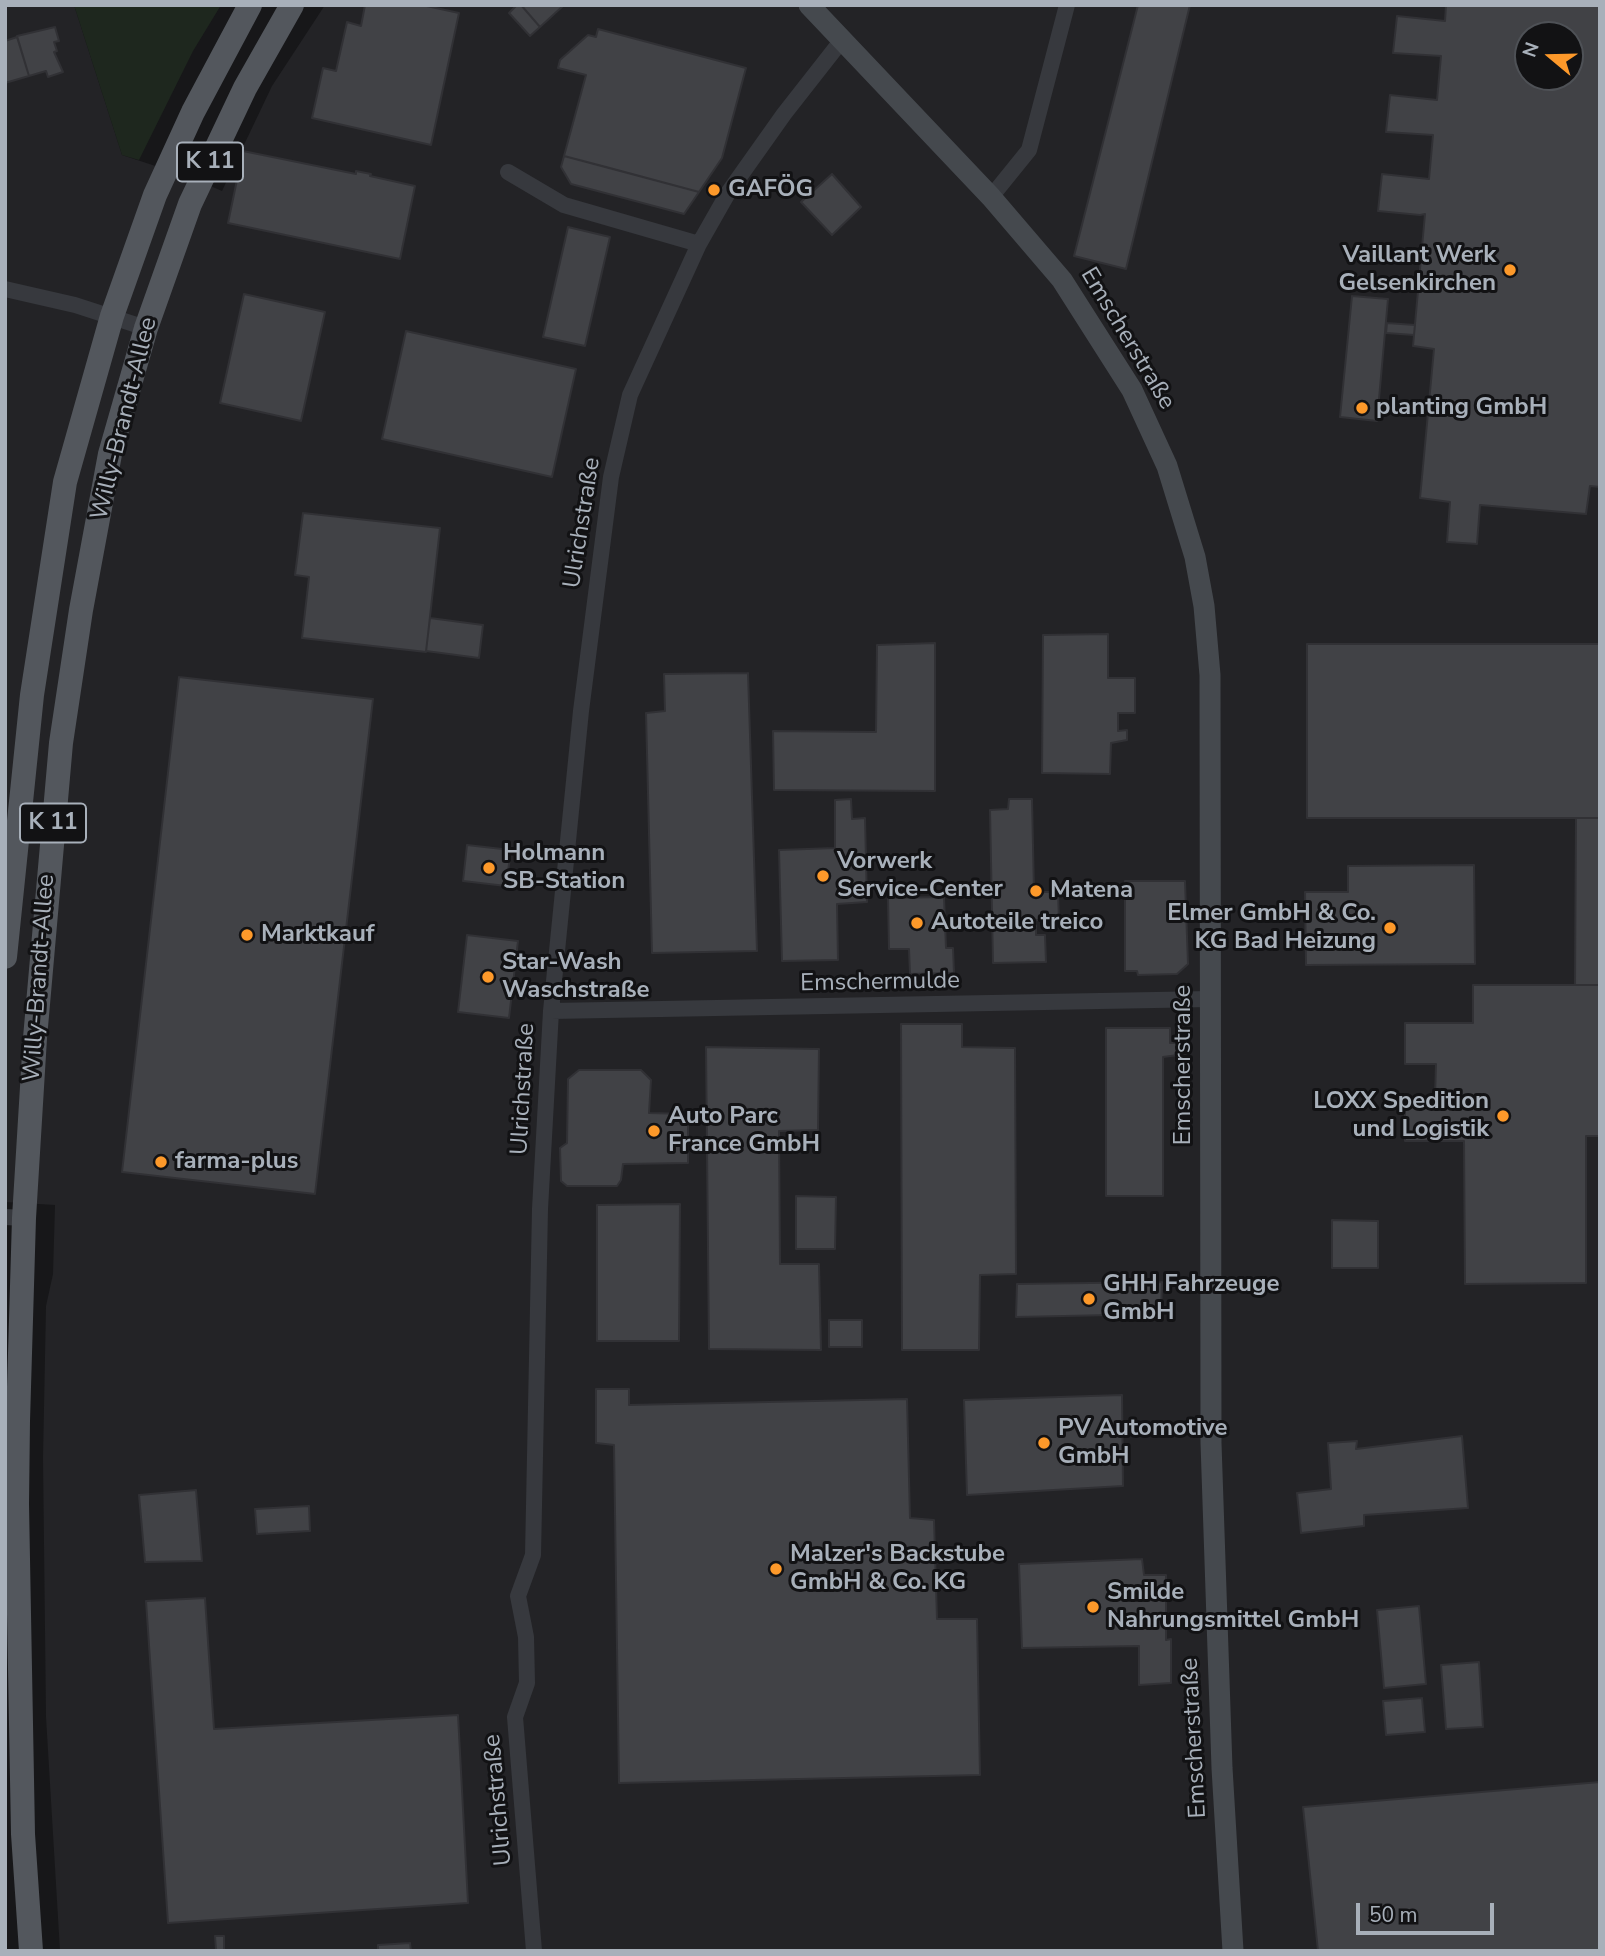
<!DOCTYPE html>
<meta charset="utf-8">
<style>
body{margin:0}
#map{position:relative;width:1605px;height:1956px;overflow:hidden;background:#171719;font-family:"Nunito Sans",sans-serif}
canvas{display:block}
.frame{position:absolute;inset:0;border:7px solid #a8b0ba;pointer-events:none}
.north{position:absolute;left:1514px;top:21px;width:70px;height:70px;box-sizing:border-box;background:#121214;border:2px solid #4e5156;border-radius:50%;rotate:289deg;font-size:19px;font-weight:700;line-height:28px;text-align:center;color:#a8b0ba}
.north::after{content:'';display:block;margin:auto;width:24px;height:32px;background:#fd992a;clip-path:polygon(50% 0,100% 100%,50% 72%,0 100%)}
.scale{position:absolute;left:1356px;top:1903px;width:138px;height:32px;box-sizing:border-box;border:4px solid #a8b0ba;border-top:0;padding-left:9px;font-size:21px;line-height:24px;white-space:nowrap;color:#a8b0ba;-webkit-text-stroke:5px #121214;paint-order:stroke}
</style>
<div id="map">
<canvas width="1605" height="1956"></canvas>
<div class="frame"></div>
<div class="north">N</div>
<div class="scale">50 m</div>
</div>
<script>
const c = document.querySelector('canvas').getContext('2d');
c.lineJoin = 'round';
function fill(path, color) { c.fillStyle = color; c.fill(path, 'evenodd'); }
const poly = rows => new Path2D(rows.map(r => 'M' + r).join(''));
function strokePath(path, color, width, dash) { c.strokeStyle = color; c.lineWidth = width; c.lineCap = dash ? 'butt' : 'round'; c.setLineDash(dash || []); c.stroke(path); }
function drawText(font, color, halo, rows, align = 'center') {
  c.font = font + ' "Nunito Sans",sans-serif'; c.lineWidth = 6; c.setLineDash([]); c.textBaseline = 'middle'; c.strokeStyle = halo; c.fillStyle = color; for (const [text, x, y, turn = 0] of rows) {
    c.save(); c.translate(x, y); c.rotate((+turn || 0) * Math.PI / 180); c.textAlign = isNaN(turn) ? turn : align; if (halo) c.strokeText(text, 0, 0); c.fillText(text, 0, 0); c.restore();
  }
}
const built = poly([
 [5,5,74,5,122,155,192,178,222,191,272,86,325,5,1600,5,1600,1951,60,1951,46,1717,43,1458,46,1306,53,1274,55,1205,5,1202],
 [1528,35,1570,35,1570,77,1528,77]
]);
const green = poly([
 [74,5,221,5,193,51,139,160,122,155]
]);
const building = poly([
 [365,5,422,5,459,13,431,145,312,118,323,68,336,71,347,22,361,26,365,5],
 [517,5,521,5,540,27,530,36,509,13,517,5],
 [521,5,564,5,540,27,521,5],
 [1138,5,1190,5,1126,269,1074,256,1138,5],
 [1446,5,1600,5,1600,487,1590,486,1586,514,1480,505,1477,544,1447,542,1450,502,1420,498,1434,349,1413,346,1425,214,1420,215,1378,211,1382,174,1429,179,1433,135,1386,132,1390,95,1437,100,1441,56,1393,53,1397,16,1445,21,1446,5],
 [1528,35,1570,35,1570,77,1528,77,1528,35],
 [55,27,59,41,54,42,57,51,54,52,63,72,48,77,46,71,29,76,17,36,55,27],
 [598,29,746,68,722,158,699,192,564,156,586,75,558,68,560,60,588,35,596,37,598,29],
 [17,37,29,76,5,83,5,41,17,37],
 [243,151,356,174,356,171,371,174,370,176,415,186,400,259,228,223,243,151],
 [564,156,606,167,699,192,684,214,571,184,561,167,564,156],
 [832,174,861,207,832,235,801,202,832,174],
 [568,227,610,237,585,346,543,337,568,227],
 [244,294,325,312,301,421,220,403,244,294],
 [1352,296,1388,299,1377,421,1340,417,1352,296],
 [1387,323,1415,325,1414,335,1386,333,1387,323],
 [406,331,576,369,552,477,382,439,406,331],
 [303,513,440,528,426,652,302,638,309,577,295,575,303,513],
 [430,618,483,625,479,658,426,651,430,618],
 [1108,634,1108,678,1135,678,1135,713,1118,713,1118,731,1127,730,1127,740,1111,743,1110,774,1042,773,1043,635,1108,634],
 [935,643,935,791,774,790,773,731,876,732,877,645,935,643],
 [1307,644,1600,644,1600,818,1307,818,1307,644],
 [748,673,757,951,652,953,646,713,665,711,664,674,748,673],
 [179,677,373,699,315,1194,122,1172,179,677],
 [851,799,852,819,865,818,867,902,837,904,838,960,782,961,779,850,835,848,835,800,851,799],
 [1009,799,1032,799,1034,892,1058,892,1059,920,1036,920,1036,935,1045,935,1046,962,993,963,990,810,1008,809,1009,799],
 [1576,818,1600,818,1600,985,1575,985,1576,818],
 [467,845,511,850,506,886,463,881,467,845],
 [1474,865,1475,964,1306,965,1305,892,1348,892,1348,866,1474,865],
 [1125,881,1185,881,1188,964,1177,974,1138,975,1137,971,1125,971,1125,881],
 [944,897,946,948,953,948,954,973,910,974,909,949,889,949,888,898,944,897],
 [467,935,518,941,509,1018,458,1012,467,935],
 [1473,985,1600,985,1600,1136,1586,1136,1586,1283,1465,1284,1464,1141,1405,1141,1405,1097,1435,1097,1436,1064,1405,1064,1405,1023,1473,1023,1473,985],
 [901,1024,962,1024,962,1047,1015,1048,1016,1274,980,1275,979,1350,902,1350,901,1024],
 [1106,1028,1170,1028,1170,1043,1178,1043,1178,1055,1163,1057,1163,1196,1106,1196,1106,1028],
 [706,1047,819,1049,818,1130,779,1131,780,1264,819,1264,821,1350,709,1349,706,1047],
 [579,1070,641,1070,651,1080,649,1113,688,1114,688,1163,623,1164,621,1180,617,1186,567,1186,561,1181,560,1148,567,1143,568,1079,579,1070],
 [796,1196,836,1197,835,1249,796,1249,796,1196],
 [680,1204,679,1341,597,1341,597,1205,680,1204],
 [1332,1220,1378,1221,1378,1268,1332,1268,1332,1220],
 [1162,1282,1161,1314,1016,1317,1017,1284,1162,1282],
 [829,1320,862,1320,862,1347,829,1347,829,1320],
 [596,1389,629,1389,629,1405,907,1399,910,1518,934,1520,937,1619,977,1619,980,1775,619,1783,614,1445,596,1443,596,1389],
 [1122,1395,1123,1486,967,1495,964,1400,1122,1395],
 [1462,1436,1468,1508,1364,1515,1364,1526,1301,1533,1297,1493,1331,1489,1328,1443,1357,1441,1356,1449,1462,1436],
 [196,1490,202,1561,145,1562,139,1495,196,1490],
 [309,1506,310,1531,257,1534,255,1509,309,1506],
 [1142,1559,1144,1575,1166,1575,1166,1640,1171,1639,1171,1683,1139,1685,1139,1646,1022,1648,1019,1564,1142,1559],
 [205,1598,214,1729,458,1715,468,1903,168,1923,146,1601,205,1598],
 [1419,1606,1426,1684,1384,1688,1377,1610,1419,1606],
 [1479,1662,1483,1727,1446,1729,1441,1665,1479,1662],
 [1422,1698,1425,1732,1386,1735,1383,1701,1422,1698],
 [1600,1782,1600,1950,1318,1951,1303,1807,1600,1782],
 [215,1936,224,1936,224,1951,203,1951,216,1950,215,1936],
 [410,1943,411,1951,378,1951,378,1945,410,1943]
]);
const street = poly([
 [508,172,564,205,699,244],
 [991,197,1029,150,1067,5],
 [5,289,75,305,146,328],
 [551,1011,1210,999],
 [5,1217,24,1218],
 [534,1951,515,1717,527,1683,526,1637,518,1596,533,1555,540,1209,551,1011,581,711,611,477,630,395,699,244,728,193,784,114,842,40]
]);
const secondary = poly([
 [809,5,991,197,1062,280,1132,390,1167,466,1195,557,1204,606,1210,675,1211,1443,1222,1768,1233,1951]
]);
const primary = poly([
 [5,957,32,695,65,482,112,316,155,195,193,112,250,5],
 [31,1951,23,1834,17,1504,18,1421,24,1218,35,1038,61,743,81,610,110,454,146,328,190,204,245,88,292,5]
]);
const markers = [
 [714,190,7,"#fd992a"],
 [1510,270,7,"#fd992a"],
 [1362,408,7,"#fd992a"],
 [489,868,7,"#fd992a"],
 [823,876,7,"#fd992a"],
 [1036,891,7,"#fd992a"],
 [917,923,7,"#fd992a"],
 [1390,928,7,"#fd992a"],
 [247,935,7,"#fd992a"],
 [488,977,7,"#fd992a"],
 [1503,1116,7,"#fd992a"],
 [654,1131,7,"#fd992a"],
 [161,1162,7,"#fd992a"],
 [1089,1299,7,"#fd992a"],
 [1044,1443,7,"#fd992a"],
 [776,1569,7,"#fd992a"],
 [1093,1607,7,"#fd992a"]
];
const shields = [
 [210,162,66],
 [53,823,66]
];
const shieldNames = [
 ["K 11",210,162],
 ["K 11",53,823]
];
const poiNames = [
 ["GAFÖG",728,190],
 ["Vaillant Werk",1496,256,"right"],
 ["Gelsenkirchen",1496,284,"right"],
 ["planting GmbH",1376,408],
 ["Holmann",503,854],
 ["SB-Station",503,882],
 ["Vorwerk",837,862],
 ["Service-Center",837,890],
 ["Matena",1050,891],
 ["Elmer GmbH & Co.",1376,914,"right"],
 ["KG Bad Heizung",1376,942,"right"],
 ["Autoteile treico",931,923],
 ["Marktkauf",261,935],
 ["Star-Wash",502,963],
 ["Waschstraße",502,991],
 ["LOXX Spedition",1489,1102,"right"],
 ["und Logistik",1489,1130,"right"],
 ["Auto Parc",668,1117],
 ["France GmbH",668,1145],
 ["farma-plus",175,1162],
 ["GHH Fahrzeuge",1103,1285],
 ["GmbH",1103,1313],
 ["PV Automotive",1058,1429],
 ["GmbH",1058,1457],
 ["Malzer's Backstube",790,1555],
 ["GmbH & Co. KG",790,1583],
 ["Smilde",1107,1593],
 ["Nahrungsmittel GmbH",1107,1621]
];
const streetNames = [
 ["Emscherstraße",1127,339,59],
 ["Willy-Brandt-Allee",125,419,-76],
 ["Ulrichstraße",583,523,-81],
 ["Willy-Brandt-Allee",40,978,-86],
 ["Emschermulde",880,983,-1],
 ["Emscherstraße",1184,1065,-90],
 ["Ulrichstraße",524,1089,-87],
 ["Emscherstraße",1195,1738,-93],
 ["Ulrichstraße",499,1800,-95]
];
fill(built, '#232326');
fill(green, '#1e271e');
fill(building, '#414246');
strokePath(building, '#313135', 2);
strokePath(street, '#37393e', 16);
strokePath(secondary, '#45494e', 21);
strokePath(primary, '#53575d', 24);
for (const [x, y, r, color] of markers) { const dot = new Path2D(); dot.arc(x, y, r, 0, 2 * Math.PI); c.fillStyle = color; c.fill(dot); strokePath(dot, '#121214', 2.5); }
for (const [x, y, w] of shields) { const box = new Path2D(); box.roundRect(x - w / 2, y - 19.5, w, 39, 5); c.fillStyle = '#121214'; c.fill(box); strokePath(box, '#a8b0ba', 2); }
drawText('bold 23px', '#a8b0ba', null, shieldNames);
drawText('bold 24px', '#a8b0ba', '#121214', poiNames, 'left');
drawText('24px', '#a8b0ba', '#121214', streetNames);
</script>
